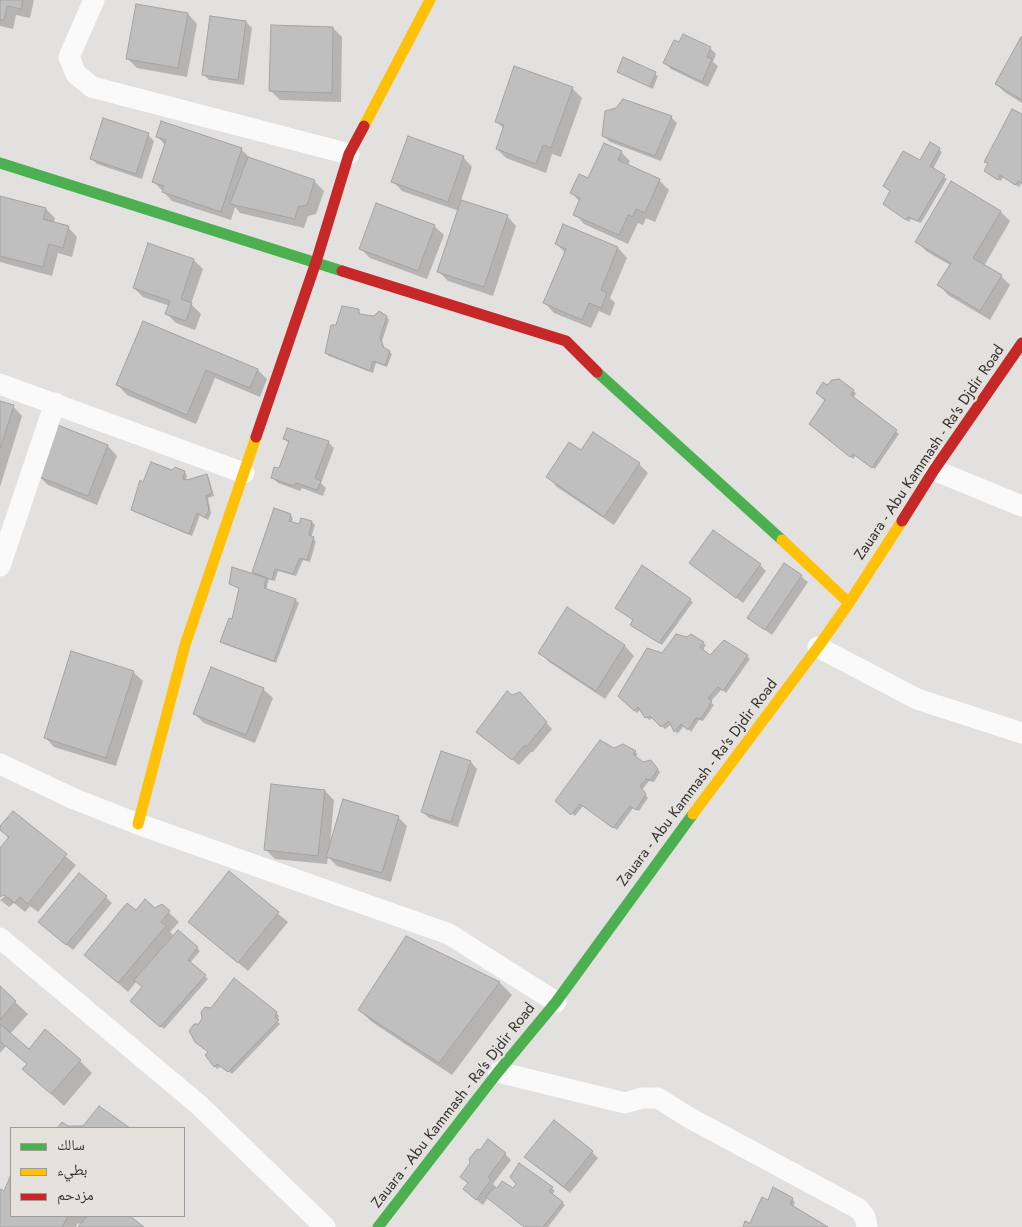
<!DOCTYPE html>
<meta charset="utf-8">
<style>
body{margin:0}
#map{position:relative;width:1022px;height:1227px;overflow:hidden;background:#e3e1df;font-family:Jost,"Noto Naskh Arabic",sans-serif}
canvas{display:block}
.legend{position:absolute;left:10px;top:1127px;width:175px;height:90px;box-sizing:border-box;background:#e5e1dd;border:1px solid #9f9b99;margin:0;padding:6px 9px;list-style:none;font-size:15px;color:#353332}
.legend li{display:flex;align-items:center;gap:10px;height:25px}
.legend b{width:25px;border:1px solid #9f9b99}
</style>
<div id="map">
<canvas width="1022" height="1227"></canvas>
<ul class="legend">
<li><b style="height:6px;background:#4caf50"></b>سالك</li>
<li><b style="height:6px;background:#ffc107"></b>بطيء</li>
<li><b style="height:6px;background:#c62828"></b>مزدحم</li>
</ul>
</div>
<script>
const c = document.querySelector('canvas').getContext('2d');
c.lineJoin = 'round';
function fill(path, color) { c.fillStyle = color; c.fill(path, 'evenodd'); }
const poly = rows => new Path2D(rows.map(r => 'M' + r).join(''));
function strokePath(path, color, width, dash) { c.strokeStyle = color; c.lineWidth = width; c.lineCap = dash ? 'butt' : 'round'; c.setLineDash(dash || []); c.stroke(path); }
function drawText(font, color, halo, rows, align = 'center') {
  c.font = font + ' Jost,sans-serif'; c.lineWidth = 5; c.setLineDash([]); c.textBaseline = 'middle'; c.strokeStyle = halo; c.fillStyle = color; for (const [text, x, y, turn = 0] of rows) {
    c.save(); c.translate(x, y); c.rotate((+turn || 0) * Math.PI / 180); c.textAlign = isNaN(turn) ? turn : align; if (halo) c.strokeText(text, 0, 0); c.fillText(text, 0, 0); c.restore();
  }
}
const shadow = poly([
 [0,0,34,0,30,18,16,15,13,29,0,26],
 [188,14,197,24,187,77,137,68,127,58],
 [246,22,252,28,244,85,209,80,203,74],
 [333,28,342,37,341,102,280,100,271,91],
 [1022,39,1022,103,1006,93,996,84],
 [679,44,710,48,716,54,713,62,718,66,708,87,671,69,665,63],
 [624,58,658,76,653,89,618,71],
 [572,88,582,98,561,157,552,154,546,173,506,158,497,149,504,129,496,121],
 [1022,116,1022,183,1019,187,1003,177,1001,181,988,174,989,165,985,161],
 [671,117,677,123,661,161,610,142,603,135],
 [148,135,154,141,142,179,97,164,91,158],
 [158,137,241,149,250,158,314,181,324,191,316,214,308,216,304,228,240,213,235,207,231,220,172,201,154,182,165,145],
 [931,144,942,152,933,169,947,179,921,223,911,219,909,222,887,206,891,191,920,162],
 [621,152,630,161,628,166,659,180,669,190,655,222,646,218,643,225,638,223,628,244,584,224,575,214,580,202,572,193],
 [463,157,472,167,461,201,507,216,516,226,493,296,448,281,439,272,459,211,402,191,393,181],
 [952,183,1001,212,1010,221,984,266,1001,276,1010,285,990,320,948,295,939,285,950,265,926,251,917,241],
 [0,197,46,209,55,218,54,223,68,227,77,237,72,257,58,253,52,276,0,262],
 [434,226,444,235,427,279,370,258,361,249],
 [564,226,618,248,627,258,610,298,615,303,610,316,599,311,591,328,554,313,545,303,565,253,557,244],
 [149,245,194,260,203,269,191,304,201,314,195,330,176,323,167,314,170,306,143,297,134,288],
 [358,310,361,316,387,317,389,320,382,341,385,349,392,354,387,367,376,363,373,373,329,356,326,353,337,326],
 [144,322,258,370,267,379,260,397,215,378,196,424,127,395,118,385],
 [853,391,856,393,853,399,899,434,875,469,856,455,853,459,813,427,826,400],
 [0,402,13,406,22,416,0,487],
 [58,426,108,446,117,456,97,505,48,485,39,476],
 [284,439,328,442,334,448,321,483,326,488,323,496,302,488,300,491,278,483,272,477,280,470,289,443],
 [581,452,639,464,648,473,614,525,557,487,548,477],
 [184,472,187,475,186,482,206,475,209,478,214,496,208,498,211,513,208,520,200,515,192,536,135,512,132,509,144,483],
 [290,515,293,518,292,523,300,526,302,519,312,522,315,525,311,538,316,541,310,562,303,560,296,576,278,571,275,581,269,579,266,590,296,600,299,603,276,663,224,644,222,642,233,620,240,589,230,584,258,577,253,572],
 [691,563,760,565,766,571,743,603],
 [785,564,808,582,772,635,749,618],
 [690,600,693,602,662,645,634,627,635,620],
 [568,609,625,646,634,656,605,699,549,662,539,652],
 [703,643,706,645,702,651,710,657,747,656,750,659,726,693,722,689,710,702,714,705,703,721,699,720,691,732,685,725,677,734,672,724,665,729,653,718,649,720,641,709,637,713,619,696,662,655],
 [133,672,143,681,116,766,54,747,45,737],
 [263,689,273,698,255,743,204,723,195,714],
 [512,697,526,700,552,729,533,752,531,752,519,765,484,737],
 [614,749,635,752,638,754,635,757,643,763,653,764,660,772,654,782,649,781,642,790,648,798,639,811,633,808,617,830,583,806,575,816,557,800],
 [442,753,471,762,477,769,458,827,429,818,423,812],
 [325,791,334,800,330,844,398,817,407,826,391,882,337,866,328,857,327,864,275,859,265,849],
 [13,812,76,865,38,912,30,906,25,912,14,903,9,907,0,900,10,892,0,896,0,850,9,839,0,828],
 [229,873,288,922,248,971,190,922],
 [106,897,112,903,73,950,46,928],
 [162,906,179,922,170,932,174,936,178,932,200,951,190,963,208,979,164,1029,132,1001,144,987,137,981,128,992,86,955,136,912,155,910],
 [406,938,500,983,512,995,452,1075,372,1022,359,1010],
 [0,988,28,1014,10,1034,29,1051,80,1061,92,1073,64,1106,24,1069,28,1065,6,1046,0,1053],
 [276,1013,279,1016,277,1021,280,1024,232,1074,221,1066,217,1069,206,1056],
 [99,1107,128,1128,59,1128,62,1124,67,1127,84,1127],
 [592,1152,598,1158,570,1193,532,1163],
 [505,1154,511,1160,493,1184,496,1187,495,1189,513,1189,518,1184,519,1164,552,1188,555,1191,552,1194,565,1205,548,1227,525,1227,488,1198,483,1205,470,1195],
 [11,1179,11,1216,128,1216,142,1227,79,1227,81,1225,78,1223,76,1227,0,1227,0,1190,5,1192],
 [792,1199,795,1202,793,1207,826,1227,745,1227,750,1225,769,1201]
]);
const building = poly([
 [0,0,23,0,21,9,7,6,4,20,0,20,0,0],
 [136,4,188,13,178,68,126,59,136,4],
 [210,16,246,21,238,80,202,75,210,16],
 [271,25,333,27,332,93,269,91,271,25],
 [683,34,711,47,707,57,712,59,702,82,663,63,674,40,679,42,683,34],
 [1021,37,1022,37,1022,100,995,84,1021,37],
 [623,57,656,72,650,87,617,72,623,57],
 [514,66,573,87,551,148,543,145,536,164,496,149,504,125,495,122,514,66],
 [623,99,672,116,655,156,602,136,605,111,616,108,623,99],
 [1012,109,1022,114,1022,183,1019,181,1015,185,1000,175,998,180,984,171,988,163,984,162,1012,109],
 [103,118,149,133,136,174,90,159,103,118],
 [161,121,242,148,221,212,162,192,164,186,152,182,166,140,156,137,161,121],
 [408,136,464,156,448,202,391,182,408,136],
 [930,142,940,148,930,166,945,175,918,221,908,217,906,220,883,204,890,191,883,186,903,151,920,160,930,142],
 [604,143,622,151,618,160,660,179,645,213,636,209,633,217,628,215,619,235,573,215,580,198,570,193,579,174,588,178,604,143],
 [248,157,315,180,307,205,298,207,295,219,230,204,248,157],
 [951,181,1001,211,973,258,1002,275,980,311,937,285,951,263,915,242,951,181],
 [0,196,46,208,43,219,69,226,63,248,49,244,43,267,0,256,0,196],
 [461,200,508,215,484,287,437,272,461,200],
 [376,203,435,225,418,271,359,249,376,203],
 [563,224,618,247,601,290,607,293,601,308,589,303,582,320,543,303,566,249,555,244,563,224],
 [148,243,194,259,181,299,192,303,186,321,165,314,170,301,133,288,148,243],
 [342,306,359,309,359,314,374,316,379,311,387,316,380,337,383,347,390,351,385,365,373,361,370,371,325,353,331,325,336,325,342,306],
 [143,321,258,369,250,388,206,370,187,415,116,385,143,321],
 [839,379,854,390,851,395,897,430,872,468,853,454,850,457,809,424,825,400,816,393,823,382,827,385,832,380,839,379],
 [0,401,14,405,0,449,0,401],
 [58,425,108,445,88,496,37,476,58,425],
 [287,428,329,441,315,478,321,481,317,490,296,483,294,486,271,478,274,467,279,468,289,441,283,439,287,428],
 [593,432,640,463,604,517,546,477,569,442,581,450,593,432],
 [151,462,172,470,175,467,185,471,183,479,187,480,207,474,212,493,206,496,209,510,205,518,197,513,189,534,131,510,140,480,143,482,151,462],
 [274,508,291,514,289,521,299,524,301,518,312,521,309,535,314,537,307,560,300,558,293,574,275,569,272,580,252,572,274,508],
 [713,530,761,564,736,598,689,563,713,530],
 [784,563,802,575,765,630,747,618,784,563],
 [642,565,691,599,659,643,630,625,633,620,615,608,642,565],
 [232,567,266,578,264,588,296,599,274,661,220,642,229,618,232,619,239,588,229,584,232,567],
 [567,607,625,645,596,691,538,653,567,607],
 [676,634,687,637,691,634,704,642,700,647,710,655,724,640,748,655,723,691,718,687,708,698,712,701,701,719,696,718,688,730,681,724,674,732,669,721,661,727,650,716,645,718,638,707,634,711,618,696,647,648,662,653,676,634],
 [71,651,134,671,106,758,44,738,71,651],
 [211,667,264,688,246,735,193,714,211,667],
 [507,691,512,695,520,692,547,722,527,746,524,746,512,760,476,732,507,691],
 [600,740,614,748,623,744,636,751,633,754,643,762,651,760,658,769,651,780,646,779,640,786,646,794,636,810,630,806,613,828,580,804,571,815,555,801,600,740],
 [441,751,471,761,451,822,421,812,441,751],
 [271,784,325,790,318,856,264,850,271,784],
 [343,799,399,816,382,873,326,857,343,799],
 [13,811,67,854,28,904,20,897,15,903,4,895,0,897,0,848,9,837,0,830,0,826,13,811],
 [229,871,279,912,238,963,188,922,229,871],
 [79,873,107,896,66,945,38,922,79,873],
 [145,899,155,908,162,904,170,911,161,922,166,926,118,983,84,955,127,903,136,910,145,899],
 [178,930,198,947,188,960,206,975,160,1027,130,1001,142,987,134,980,178,930],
 [406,936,500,982,439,1063,358,1010,406,936],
 [234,978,277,1012,275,1017,279,1020,228,1072,217,1064,214,1067,205,1055,208,1052,195,1042,189,1031,194,1024,199,1024,202,1018,201,1012,205,1007,211,1008,234,978],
 [0,986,16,1001,0,1020,0,986],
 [0,1024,29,1049,45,1029,81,1060,51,1094,22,1069,27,1064,0,1041,0,1024],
 [99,1106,130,1128,57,1128,62,1122,68,1126,83,1126,99,1106],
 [554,1120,593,1151,564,1187,524,1157,554,1120],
 [488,1139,506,1153,488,1177,491,1180,476,1200,463,1189,468,1183,460,1177,470,1163,469,1159,477,1149,480,1150,488,1139],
 [519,1163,553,1187,549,1191,563,1202,543,1227,524,1227,486,1197,494,1188,497,1188,502,1181,513,1188,516,1184,510,1177,519,1163],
 [10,1177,11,1216,68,1216,62,1227,0,1227,0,1189,4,1191,10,1177],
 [773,1187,793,1198,790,1204,828,1227,743,1227,745,1221,750,1223,762,1197,768,1200,773,1187],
 [87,1216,130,1216,144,1227,78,1227,87,1216]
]);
const street = poly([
 [94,0,69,57,76,74,92,87,349,154],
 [0,384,244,473],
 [934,470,1022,506],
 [0,566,55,403],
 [818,647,917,699,1022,733],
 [0,764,72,798,138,824,449,934,556,1002],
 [0,938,199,1105,325,1227],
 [498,1072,625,1103,642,1098,658,1098,688,1117,859,1209,865,1217,867,1227]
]);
const fast = poly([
 [0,163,342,271],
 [597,372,782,540],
 [378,1227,498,1072,556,1002,693,814]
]);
const slow = poly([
 [364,126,430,0],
 [782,540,849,603],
 [693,814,818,647,849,603,902,521],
 [138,824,185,645,256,437]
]);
const jam = poly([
 [342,271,566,341,597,372],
 [256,437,316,262,349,154,364,126],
 [902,521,934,470,1022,343]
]);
const streetNames = [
 ["Zauara - Abu Kammash - Ra's Djdir Road",930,453,-56],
 ["Zauara - Abu Kammash - Ra's Djdir Road",698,783,-53],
 ["Zauara - Abu Kammash - Ra's Djdir Road",454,1106,-52]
];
fill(shadow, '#0003');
fill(building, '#c0bfbf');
strokePath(building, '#a4a2a2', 1);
strokePath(street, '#fbfafa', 21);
strokePath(fast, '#4caf50', 11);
strokePath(slow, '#ffc107', 11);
strokePath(jam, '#c62828', 11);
drawText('15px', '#353332', '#e5e1dd', streetNames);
</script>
